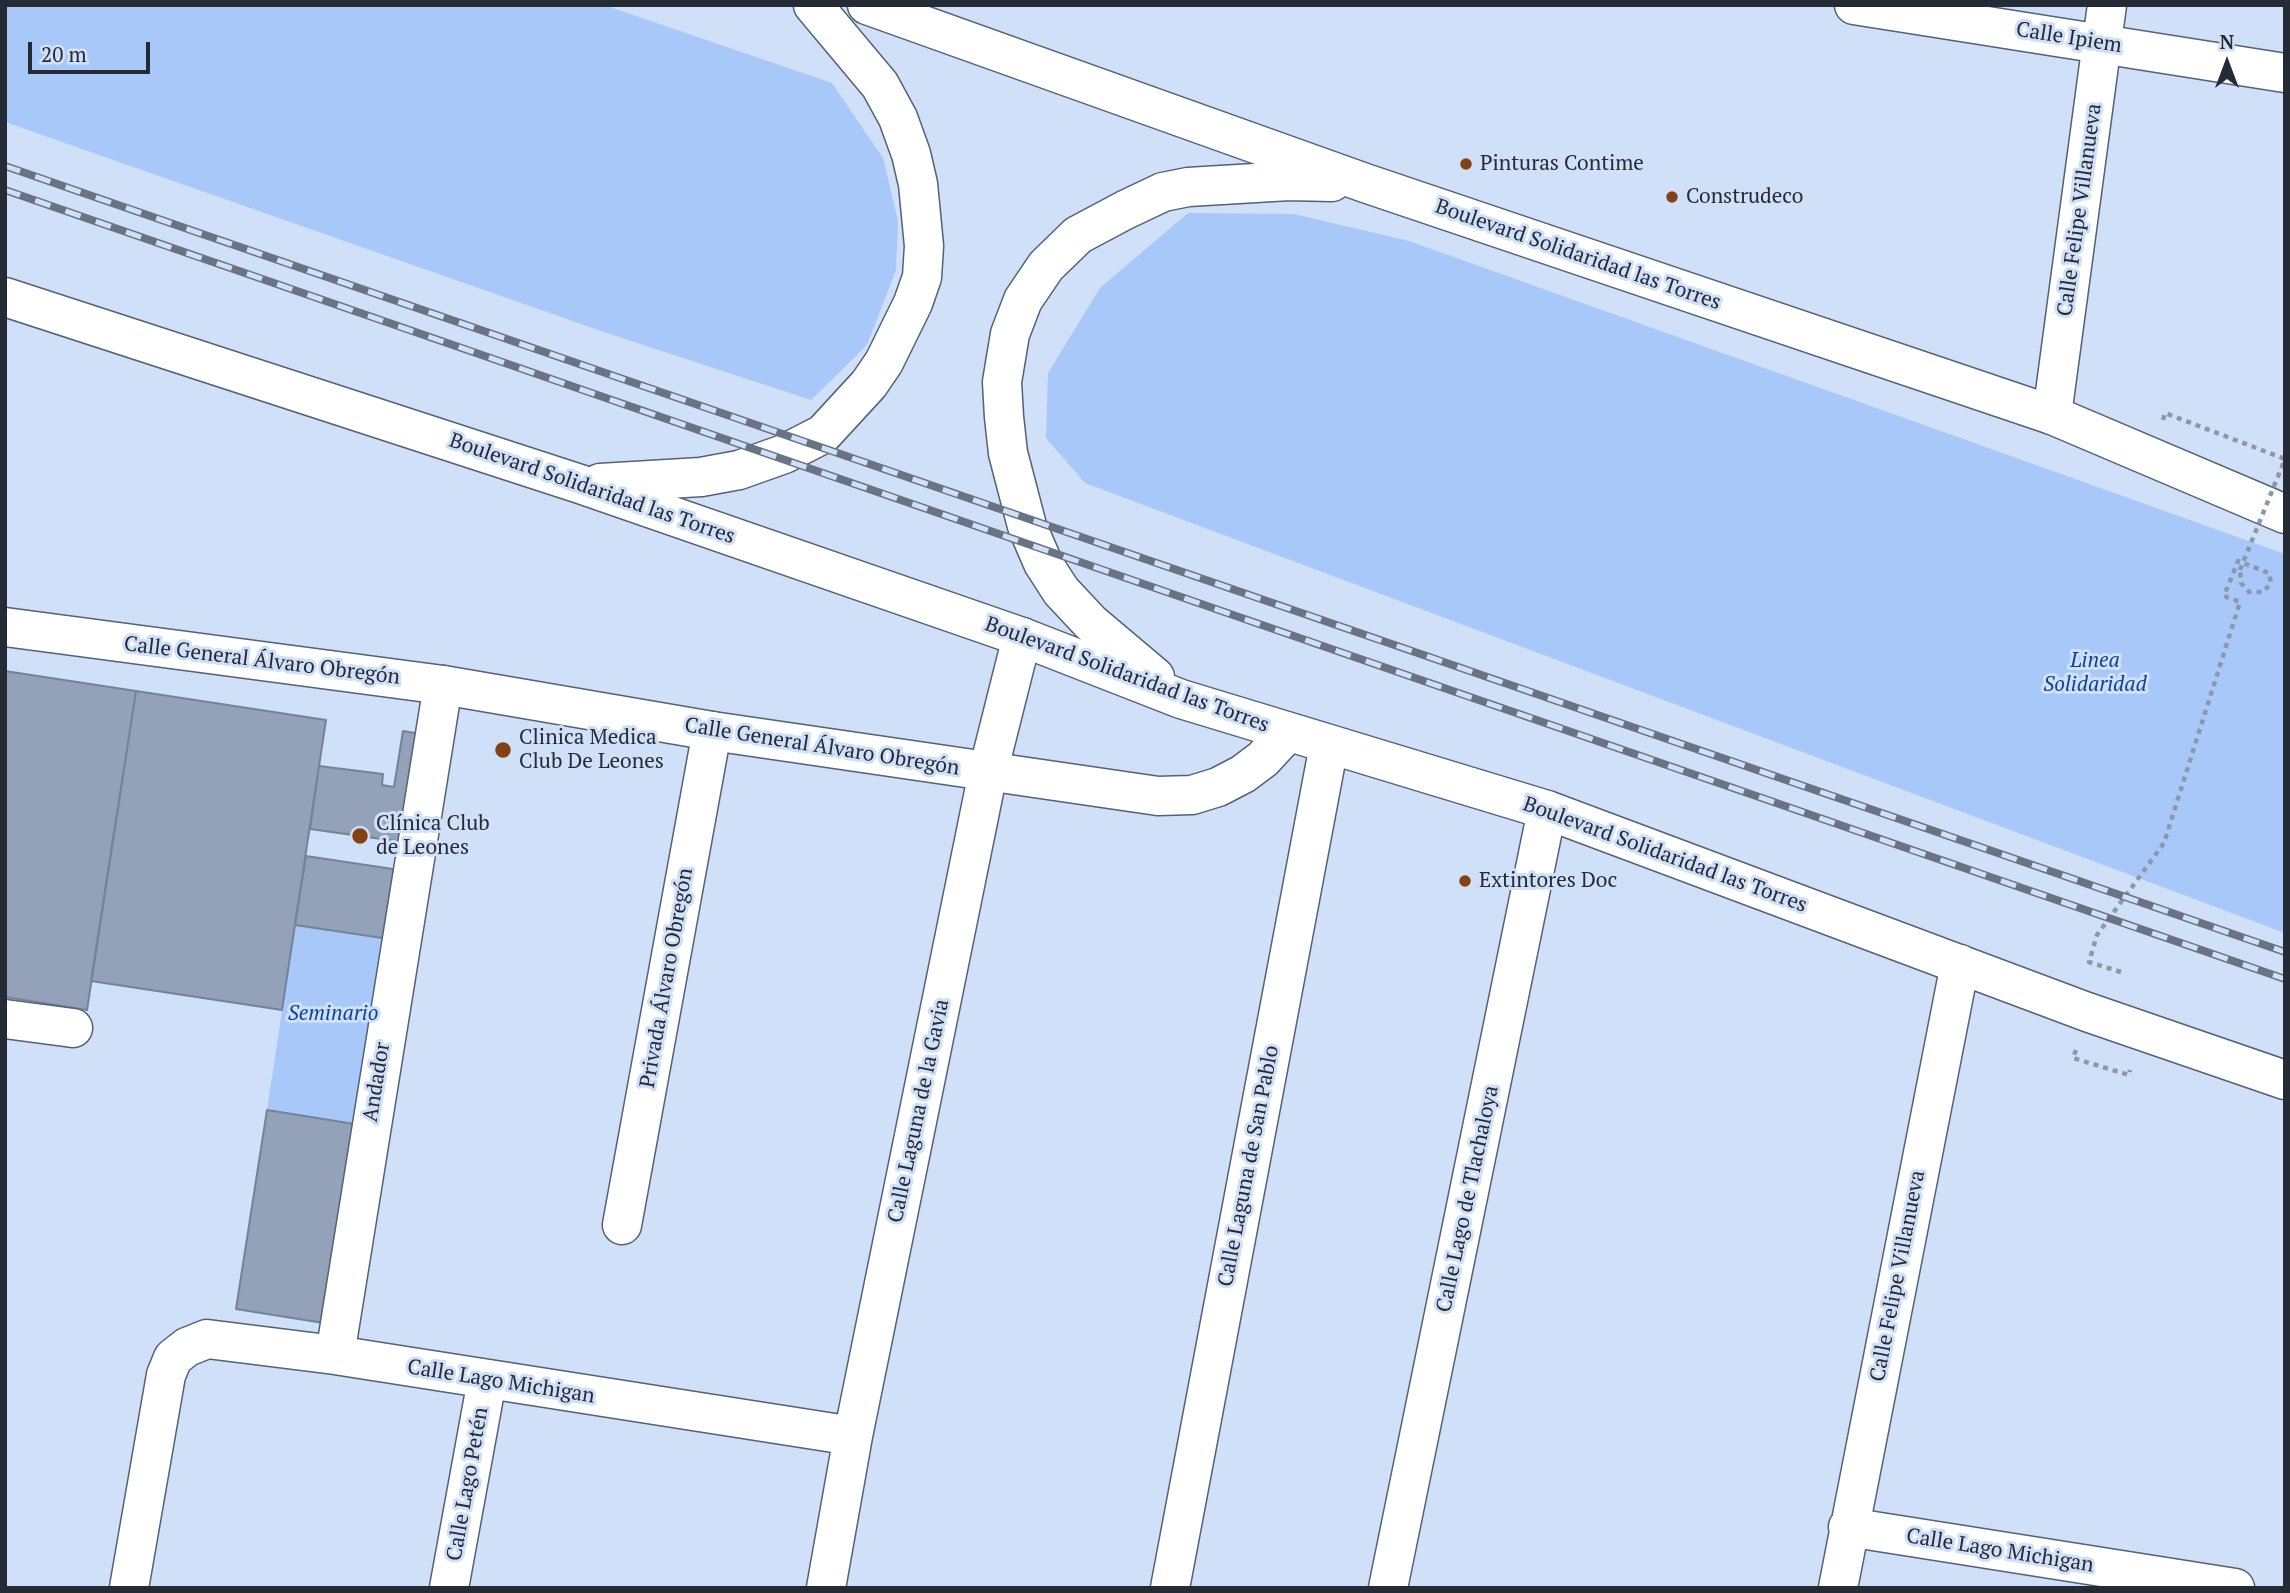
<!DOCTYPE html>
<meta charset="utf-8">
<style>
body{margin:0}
#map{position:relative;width:2290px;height:1593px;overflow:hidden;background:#d0e0f8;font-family:"PT Serif",serif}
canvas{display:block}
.frame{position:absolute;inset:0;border:7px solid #252b34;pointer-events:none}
.north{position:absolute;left:2192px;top:28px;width:70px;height:70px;-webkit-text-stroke:5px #d0e0f8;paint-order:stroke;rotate:0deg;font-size:19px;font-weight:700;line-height:28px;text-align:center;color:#252b34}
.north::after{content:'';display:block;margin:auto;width:24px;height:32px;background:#252b34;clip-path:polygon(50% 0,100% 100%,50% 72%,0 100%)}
.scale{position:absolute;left:28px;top:42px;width:122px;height:32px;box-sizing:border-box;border:4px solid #252b34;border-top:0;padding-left:9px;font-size:21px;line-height:24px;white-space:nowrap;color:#252b34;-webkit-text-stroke:5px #d0e0f8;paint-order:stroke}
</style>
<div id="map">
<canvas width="2290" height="1593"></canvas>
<div class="frame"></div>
<div class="north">N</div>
<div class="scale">20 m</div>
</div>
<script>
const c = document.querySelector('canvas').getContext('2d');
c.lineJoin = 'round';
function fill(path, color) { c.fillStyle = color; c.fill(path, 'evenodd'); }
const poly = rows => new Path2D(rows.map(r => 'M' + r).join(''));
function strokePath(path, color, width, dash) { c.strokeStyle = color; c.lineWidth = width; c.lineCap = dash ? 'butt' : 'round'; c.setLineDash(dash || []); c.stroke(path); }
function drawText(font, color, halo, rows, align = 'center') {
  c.font = font + ' "PT Serif",serif'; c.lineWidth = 6; c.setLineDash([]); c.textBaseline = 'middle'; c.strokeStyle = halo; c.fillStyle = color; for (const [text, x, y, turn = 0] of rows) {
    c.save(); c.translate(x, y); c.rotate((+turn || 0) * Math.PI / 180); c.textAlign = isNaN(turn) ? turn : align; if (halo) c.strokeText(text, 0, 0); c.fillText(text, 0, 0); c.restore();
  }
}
const green = poly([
 [5,5,604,5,832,83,883,158,898,221,896,270,867,345,811,400,604,332,5,122],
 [1188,213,1294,214,1409,241,2285,554,2285,933,1085,483,1046,438,1048,373,1100,288],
 [295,925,396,940,367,1126,267,1110]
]);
const building = poly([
 [5,671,136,691,87,1010,5,997,5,671],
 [136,691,326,720,282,1010,91,981,136,691],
 [403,731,427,735,410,843,310,829,319,766,383,774,382,785,394,787,403,731],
 [306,856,406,871,396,940,295,925,306,856],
 [267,1110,367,1126,336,1325,236,1309,267,1110]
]);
const path = poly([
 [2163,420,2165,413,2285,459],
 [2121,972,2089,962,2097,935,2164,843,2240,602,2224,596,2238,561,2269,573,2271,583,2263,592,2249,592,2241,583,2240,570],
 [2076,1050,2073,1058,2129,1075,2130,1070]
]);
const street = poly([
 [1854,5,2285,73],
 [2052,415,2107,5],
 [5,1019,73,1028],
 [622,1225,712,731],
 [335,1355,443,685],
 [1848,1527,2235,1588],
 [129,1588,166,1375,173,1358,187,1347,207,1339,335,1355,853,1436],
 [449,1588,487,1380],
 [826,1588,853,1436,988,772,1022,637],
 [1170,1588,1329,745],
 [1388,1588,1547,810],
 [1838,1588,1960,964]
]);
const secondary = poly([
 [867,5,1365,183,2052,415,2285,514],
 [5,297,580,484,1022,637,1181,699,1547,810,2087,1012,2285,1080],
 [600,483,701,477,739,470,784,454,823,434,869,384,884,362,913,303,922,277,924,246,918,184,911,154,898,118,880,85,813,5],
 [5,627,443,685,712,731,1158,796,1192,795,1218,787,1243,774,1263,759,1287,733],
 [1155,677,1091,623,1061,591,1043,563,1027,526,1008,453,1004,417,1002,382,1010,334,1023,300,1046,266,1078,235,1125,210,1163,192,1188,187,1289,181,1332,182]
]);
const rail = poly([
 [5,166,2285,952],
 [5,190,2285,979]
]);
const pathBridge = poly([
 [2240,570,2285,459]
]);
const markers = [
 [1466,164,7,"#854116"],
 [1672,197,7,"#854116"],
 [503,750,9,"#854116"],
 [360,836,9,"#854116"],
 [1465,881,7,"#854116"]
];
const streetNames = [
 ["Calle Ipiem",2069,38,9],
 ["Calle Felipe Villanueva",2080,210,-82],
 ["Boulevard Solidaridad las Torres",1578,255,19],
 ["Boulevard Solidaridad las Torres",592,489,19],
 ["Calle General Álvaro Obregón",262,661,7],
 ["Boulevard Solidaridad las Torres",1127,675,20],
 ["Calle General Álvaro Obregón",822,747,9],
 ["Boulevard Solidaridad las Torres",1665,855,20],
 ["Privada Álvaro Obregón",667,978,-80],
 ["Andador",377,1082,-81],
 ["Calle Laguna de la Gavia",919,1111,-78],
 ["Calle Laguna de San Pablo",1249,1166,-79],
 ["Calle Lago de Tlachaloya",1468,1199,-78],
 ["Calle Felipe Villanueva",1898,1276,-79],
 ["Calle Lago Michigan",501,1382,9],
 ["Calle Lago Petén",468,1484,-80],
 ["Calle Lago Michigan",2000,1551,9]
];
const poiNames = [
 ["Pinturas Contime",1480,164],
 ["Construdeco",1686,197],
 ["Clinica Medica",519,738],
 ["Club De Leones",519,762],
 ["Clínica Club",376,824],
 ["de Leones",376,848],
 ["Extintores Doc",1479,881]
];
const parkNames = [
 ["Linea",2095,661],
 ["Solidaridad",2095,685],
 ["Seminario",333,1014]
];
fill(green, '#a8c8f9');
fill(building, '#93a2b9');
strokePath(building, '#758399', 2);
strokePath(street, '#546176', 41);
strokePath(secondary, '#546176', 41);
strokePath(path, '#8c98aa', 4.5, [5, 5]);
strokePath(street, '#fff', 38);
strokePath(secondary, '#fff', 38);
strokePath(rail, '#697382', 8);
strokePath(rail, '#d0e0f8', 5, [16]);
strokePath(pathBridge, '#8c98aa', 4.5, [5, 5]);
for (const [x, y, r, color] of markers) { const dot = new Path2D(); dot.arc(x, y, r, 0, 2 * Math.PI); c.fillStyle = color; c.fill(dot); strokePath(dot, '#d0e0f8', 2.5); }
drawText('21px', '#252b34', '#d0e0f8', streetNames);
drawText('21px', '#252b34', '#d0e0f8', poiNames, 'left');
drawText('italic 21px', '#0a4494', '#d0e0f8', parkNames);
</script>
